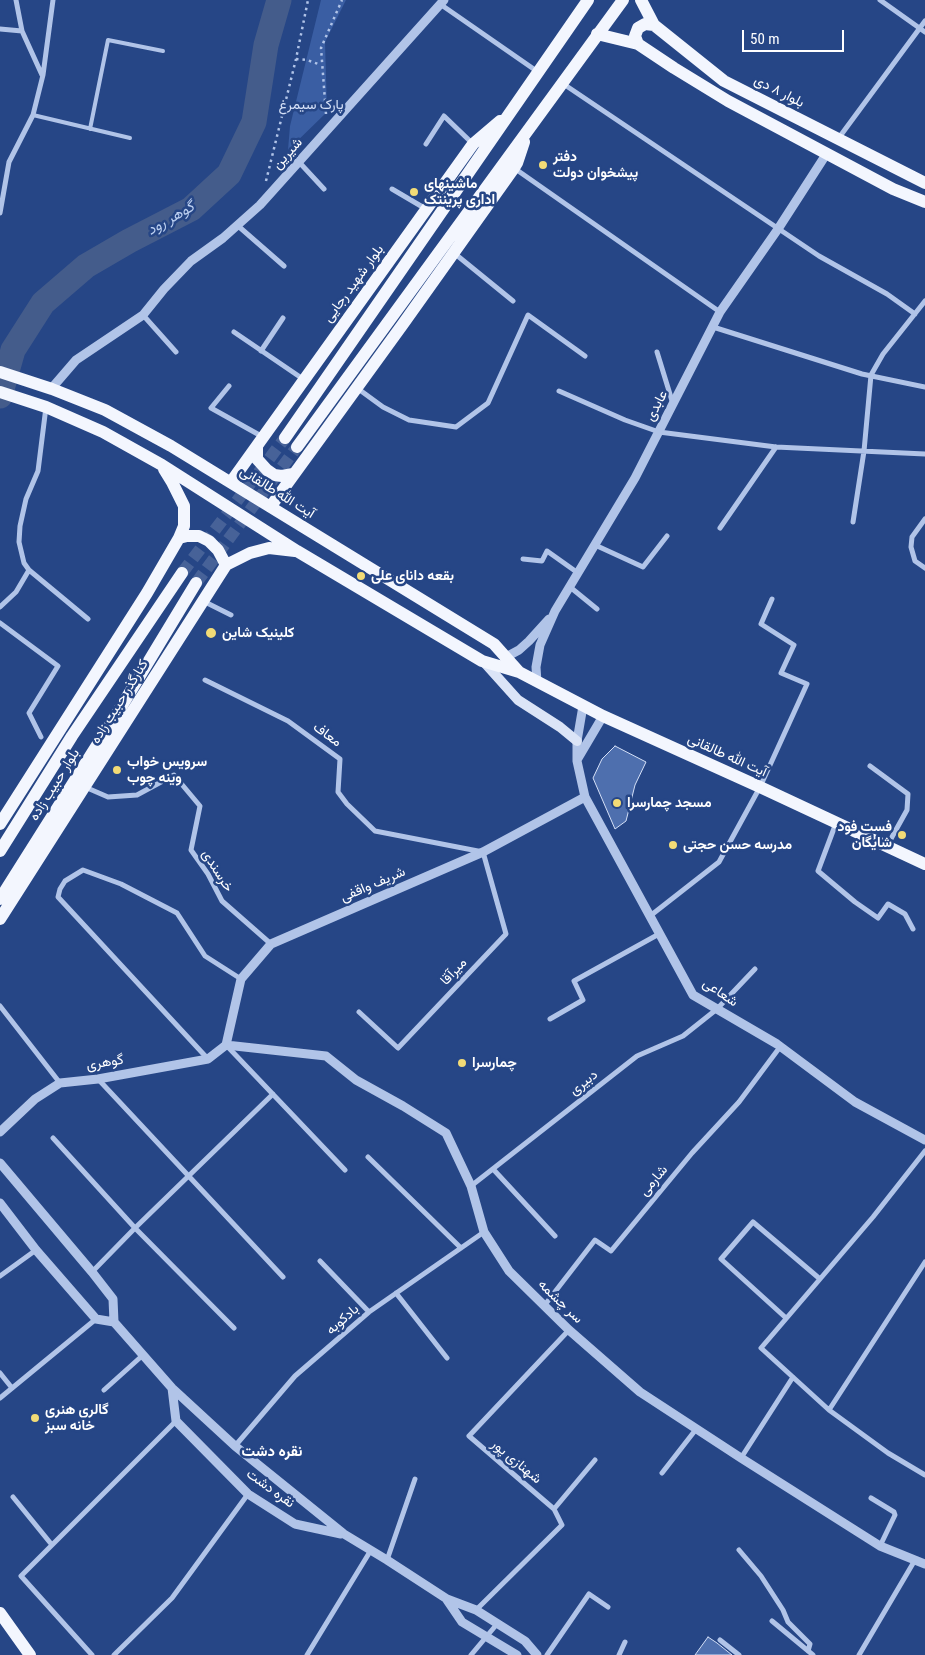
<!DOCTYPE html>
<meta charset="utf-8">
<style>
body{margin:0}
#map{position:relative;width:925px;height:1655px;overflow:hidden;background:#264686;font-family:"Roboto Condensed",sans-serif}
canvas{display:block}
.scale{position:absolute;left:742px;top:30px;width:102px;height:22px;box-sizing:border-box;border:2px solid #fff;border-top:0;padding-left:6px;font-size:15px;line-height:18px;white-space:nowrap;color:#fff;-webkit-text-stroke:4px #264686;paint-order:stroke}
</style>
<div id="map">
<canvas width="925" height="1655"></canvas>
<div class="scale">50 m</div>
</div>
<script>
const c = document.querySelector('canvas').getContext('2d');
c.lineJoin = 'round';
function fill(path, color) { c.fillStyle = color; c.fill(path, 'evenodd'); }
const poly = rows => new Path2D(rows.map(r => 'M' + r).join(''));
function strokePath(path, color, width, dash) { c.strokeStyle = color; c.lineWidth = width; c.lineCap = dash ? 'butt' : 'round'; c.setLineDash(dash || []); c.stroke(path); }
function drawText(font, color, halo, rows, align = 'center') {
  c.font = font + ' "Roboto Condensed",Vazirmatn,sans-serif'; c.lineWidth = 5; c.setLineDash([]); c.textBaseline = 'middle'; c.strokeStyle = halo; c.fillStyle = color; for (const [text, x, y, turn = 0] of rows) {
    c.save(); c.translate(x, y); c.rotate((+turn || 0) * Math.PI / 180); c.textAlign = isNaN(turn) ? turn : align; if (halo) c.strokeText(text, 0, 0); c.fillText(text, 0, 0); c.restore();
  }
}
const green = poly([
 [321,0,346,0,325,42,327,112,288,150,290,126]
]);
const river = poly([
 [0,396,13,350,43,303,86,266,129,241,191,209,229,174,254,122,266,45,279,0]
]);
const building = poly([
 [615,746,646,762,635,785,626,821,615,829,593,778,602,759,615,746],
 [708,1637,717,1643,732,1655,695,1655,708,1637]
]);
const primaryTunnel = poly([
 [182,573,285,438],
 [196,583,297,447]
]);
const path = poly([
 [296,59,307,60,321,65],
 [326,114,321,48,342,0],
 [266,181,296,59,308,0]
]);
const service = poly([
 [33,115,130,138],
 [90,129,108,40,163,51]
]);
const minor = poly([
 [16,0,22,31,42,75],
 [880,0,925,32],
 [440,4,538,72],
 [0,29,22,31],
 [562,83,819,256,887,294,915,314],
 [838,139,925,21],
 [426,144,444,116,472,143],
 [299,162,324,189],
 [514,168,720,312],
 [392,189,426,209],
 [0,213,9,162,33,115,43,75,53,0],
 [237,225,284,266],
 [454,253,513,301],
 [143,315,176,352],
 [713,327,862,374,925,387],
 [234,332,303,379],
 [261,351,283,318],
 [657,352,673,404],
 [229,386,211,408,263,437],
 [357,388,383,407,409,420,456,427,488,403,528,315,585,356],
 [559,391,625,420,659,432,776,447,925,454],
 [925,519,912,537,911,547,915,561,925,568],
 [853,522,864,451,871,375,883,354,925,301],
 [720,528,776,447],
 [595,545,643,567,667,536],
 [523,559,542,561,547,551,578,573],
 [29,570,88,619],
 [570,587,597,609],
 [203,601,231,615],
 [0,607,16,592,29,570,24,563,19,542,20,526,26,499,38,471,46,407],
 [0,623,58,666,29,713,41,737],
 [205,680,288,721,340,759,338,792,347,804,375,831,483,852,506,934,398,1048,359,1012],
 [870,766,908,794,907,810,887,846],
 [85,787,108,797,137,795,174,775,200,806,191,850,208,874,222,901,271,944],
 [836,823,818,871,855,902,878,918,888,904,905,914,913,929],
 [650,916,719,862,760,787,807,684,781,673,794,645,761,624,772,599],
 [0,1006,60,1083],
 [550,1019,583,1000,574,981,659,934],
 [227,1046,345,1170],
 [208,1059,58,897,60,889,65,881,83,870,121,884,177,913,205,956,241,979],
 [98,1079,283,1277],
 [53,1138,135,1228,234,1328],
 [925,1151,873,1217,761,1348,829,1410,888,1453,925,1475],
 [368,1157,461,1248],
 [493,1169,555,1236],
 [471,1186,637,1056,683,1036,717,1009,755,969],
 [320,1261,369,1312],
 [92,1272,135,1228,273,1094],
 [0,1276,36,1250],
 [396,1293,447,1358],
 [544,1306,595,1240,611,1251,692,1153,739,1102,780,1047],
 [786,1318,721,1259,753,1222,820,1279],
 [0,1373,12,1388],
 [104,1390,143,1355],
 [0,1398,96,1319],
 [829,1410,925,1262],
 [235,1446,295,1376,369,1312,484,1232],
 [741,1458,793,1377],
 [662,1473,697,1428],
 [13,1497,52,1545],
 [871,1498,894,1512,895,1515,880,1546],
 [554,1509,595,1460],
 [739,1550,761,1576,783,1610,788,1622,810,1644,808,1651],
 [387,1560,415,1479],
 [476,1610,562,1525,554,1509,469,1436,569,1330],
 [772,1621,813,1655],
 [720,1640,739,1655],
 [92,1655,21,1576,176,1421],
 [114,1655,172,1598,248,1494],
 [307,1655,371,1550],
 [471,1655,497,1624],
 [547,1655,589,1594,608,1607],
 [619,1655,625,1642],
 [859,1655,915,1560]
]);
const tertiary = poly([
 [51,389,76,360,143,315,164,289,191,261,223,238,260,205,444,0],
 [506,657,519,650,529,641,549,619],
 [537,682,536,667,540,645,555,611,635,478,720,312,778,229,827,153],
 [583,706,577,741,577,761,585,797,693,995,777,1044,855,1102,925,1140],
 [577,760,603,716],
 [226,1045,326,1056,356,1080,403,1106,446,1133,471,1186,484,1232,509,1271,569,1330,640,1392,741,1458,880,1546,925,1564],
 [226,1045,241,979,271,944,483,852,585,797],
 [0,1132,35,1099,60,1083,98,1079,208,1059,226,1045],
 [0,1163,92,1272,113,1299,114,1322,172,1388,235,1446,344,1534,387,1560,447,1599,476,1610,525,1641,537,1655],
 [0,1203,36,1250,96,1319,114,1322],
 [172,1388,176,1421,248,1494,295,1524,341,1534],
 [447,1600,462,1622,517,1655]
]);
const secondary = poly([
 [483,661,518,700,560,727,577,741]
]);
const primary = poly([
 [641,0,654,25,724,81,925,183],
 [597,34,638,44,674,68,728,101,893,189,925,202],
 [638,44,635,36,638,28,645,24,654,25],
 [0,372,52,389,105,410,171,446,494,644,519,672],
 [0,392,46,407,103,432,162,465,297,551,482,661,519,672,603,716,760,787,925,864],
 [285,438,588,0],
 [257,446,257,459,267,470,274,475,282,476,293,474],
 [297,447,623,0],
 [231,482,473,144,500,121],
 [271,506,403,324,514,168,517,163,524,142],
 [179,538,187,536,199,536,209,541,218,550,226,565],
 [0,824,147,593,179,538,184,526,184,506,172,482,164,469],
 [0,851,72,736,182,573],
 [0,899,118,712,196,583],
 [0,919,226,565,250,553,269,548,295,551],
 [0,1613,30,1655]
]);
const markers = [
 [543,165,5,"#f2db76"],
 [414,192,5,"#f2db76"],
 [361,576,5,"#f2db76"],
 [211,633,6,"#f2db76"],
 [117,770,5,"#f2db76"],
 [617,803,5,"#f2db76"],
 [902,835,5,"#f2db76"],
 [673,845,5,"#f2db76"],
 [462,1063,5,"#f2db76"],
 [35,1418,5,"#f2db76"]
];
const streetNames = [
 ["بلوار ۸ دی",779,92,27],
 ["شیرین",288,154,-48],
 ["بلوار شهید رجایی",354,284,-54],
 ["عابدی",657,406,-63],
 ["آیت الله طالقانی",277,493,32],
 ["کنارگذر حبیب زاده",120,702,-58],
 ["معاف",327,735,36],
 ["آیت الله طالقانی",727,756,24],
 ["بلوار حبیب زاده",55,785,-58],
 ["خرسندی",217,871,58],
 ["شریف واقفی",373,885,-23],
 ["میرآقا",454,972,-47],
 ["شعاعی",720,993,34],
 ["گوهری",105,1063,-9],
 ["دبیری",584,1083,-38],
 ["شارمی",654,1181,-50],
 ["سر چشمه",560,1302,44],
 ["بادکوبه",343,1320,-41],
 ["شهنازی پور",516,1462,40],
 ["نقره دشت",270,1489,36]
];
const parkNames = [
 ["پارک سیمرغ",311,105]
];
const poiNames = [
 ["دفتر",553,157],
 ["پیشخوان دولت",553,173],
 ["ماشینهای",424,184],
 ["اداری پرینتک",424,200],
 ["بقعه دانای علی",371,576],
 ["کلینیک شاین",222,633],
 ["سرویس خواب",127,762],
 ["وینه چوب",127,778],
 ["مسجد چمارسرا",627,803],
 ["فست فود",892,827,"right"],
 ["شایگان",892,843,"right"],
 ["مدرسه حسن حجتی",683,845],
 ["چمارسرا",472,1063],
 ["گالری هنری",45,1410],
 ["خانه سبز",45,1426]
];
const waterNames = [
 ["گوهر رود",171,219,-30]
];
const neighbourhoodNames = [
 ["نقره دشت",272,1452]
];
fill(green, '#3a5ea3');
strokePath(river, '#445c8b', 25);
fill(building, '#4e6fae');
strokePath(building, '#d5e0f7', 1);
strokePath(primaryTunnel, '#476298', 12, [12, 6]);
strokePath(path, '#b1c4e8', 2.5, [2.5, 4]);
strokePath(service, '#b1c4e8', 4);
strokePath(minor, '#b1c4e8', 5);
strokePath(tertiary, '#b1c4e8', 9);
strokePath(secondary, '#dbe4f7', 10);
strokePath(primary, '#f3f6fe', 12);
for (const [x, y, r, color] of markers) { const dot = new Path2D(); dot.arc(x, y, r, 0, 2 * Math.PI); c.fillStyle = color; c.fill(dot); strokePath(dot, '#264686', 2); }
drawText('14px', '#fff', '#264686', streetNames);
drawText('14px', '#d5e0f7', '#264686', parkNames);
drawText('bold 14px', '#fff', '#264686', poiNames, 'left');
drawText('italic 15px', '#bccff0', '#264686', waterNames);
drawText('bold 15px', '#fff', '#264686', neighbourhoodNames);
</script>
